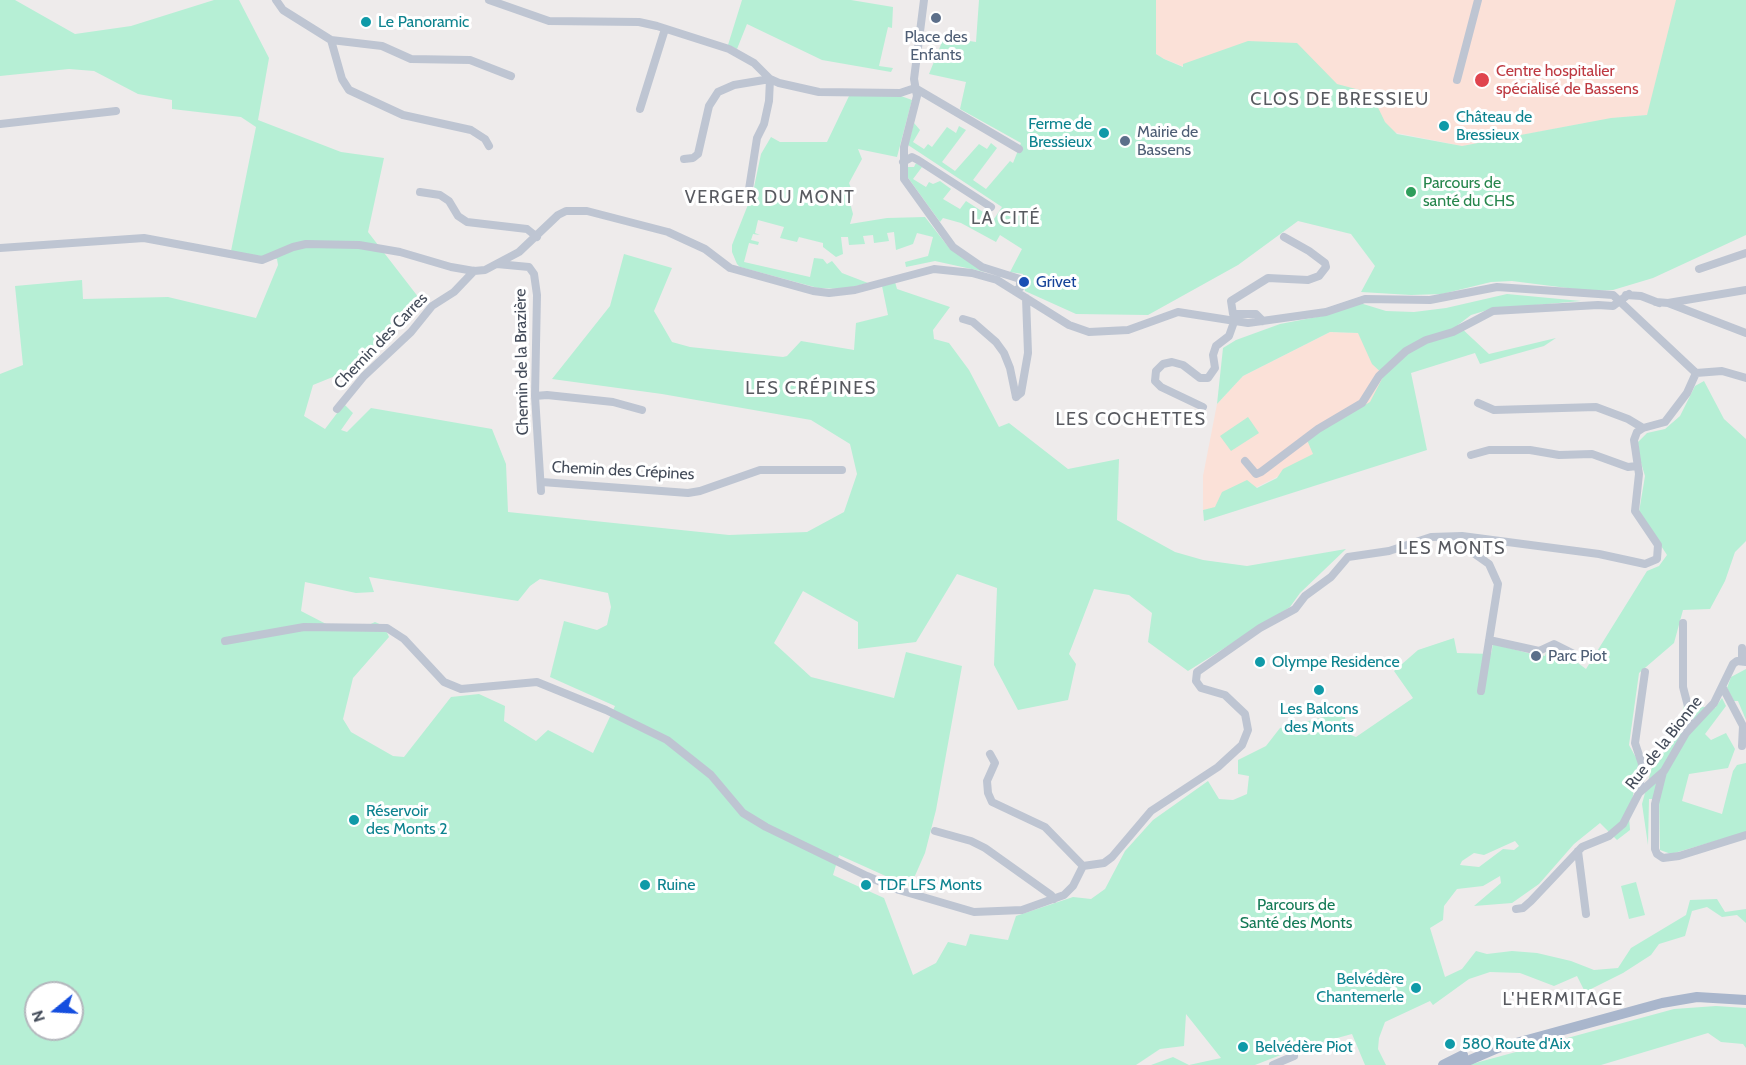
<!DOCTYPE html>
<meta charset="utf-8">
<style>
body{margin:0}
#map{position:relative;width:1746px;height:1065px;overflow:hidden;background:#eeebeb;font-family:Cabin,sans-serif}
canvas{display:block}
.north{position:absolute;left:24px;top:981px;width:60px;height:60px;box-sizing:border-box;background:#fff;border:2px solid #b4b7bd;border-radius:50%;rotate:252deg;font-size:16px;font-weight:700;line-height:24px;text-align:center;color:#434b59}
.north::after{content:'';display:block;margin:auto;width:21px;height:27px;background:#144edf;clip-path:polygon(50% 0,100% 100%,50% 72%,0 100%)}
</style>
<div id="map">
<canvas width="1746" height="1065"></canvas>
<div class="north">N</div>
</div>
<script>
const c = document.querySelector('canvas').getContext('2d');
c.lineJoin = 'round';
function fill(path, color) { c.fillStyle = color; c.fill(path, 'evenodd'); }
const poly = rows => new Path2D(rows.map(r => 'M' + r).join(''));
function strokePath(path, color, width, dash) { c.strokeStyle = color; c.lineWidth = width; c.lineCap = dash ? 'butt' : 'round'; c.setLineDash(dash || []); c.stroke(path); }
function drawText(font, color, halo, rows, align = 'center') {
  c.font = font + ' Cabin,sans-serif'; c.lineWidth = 6; c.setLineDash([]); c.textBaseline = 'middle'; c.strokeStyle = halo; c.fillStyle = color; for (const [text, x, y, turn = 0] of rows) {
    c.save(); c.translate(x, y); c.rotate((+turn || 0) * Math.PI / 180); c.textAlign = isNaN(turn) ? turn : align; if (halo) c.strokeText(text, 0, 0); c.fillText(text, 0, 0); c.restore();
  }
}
const medical = poly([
 [1156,0,1746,0,1648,115,1614,118,1462,146,1307,115,1164,59,1156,54],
 [1330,332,1358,333,1389,380,1373,429,1215,508,1203,510,1203,476,1217,404,1243,376]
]);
const green = poly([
 [0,0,15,0,75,34,131,26,214,0,239,0,269,58,258,120,341,152,384,158,368,232,419,298,350,370,313,385,304,416,325,429,344,404,353,413,341,430,347,432,371,408,492,429,506,464,508,512,729,535,807,532,844,512,857,474,850,444,811,420,662,394,552,379,610,306,624,254,672,268,654,311,672,342,690,347,783,357,787,356,801,341,854,350,856,323,888,315,882,286,895,282,897,289,950,307,933,330,934,339,949,343,969,370,999,427,1009,423,1068,469,1119,459,1117,520,1175,552,1203,560,1247,566,1346,549,1300,593,1290,607,1188,671,1148,642,1152,613,1129,595,1094,589,1069,654,1076,664,1068,700,1018,710,994,665,997,588,957,574,916,642,858,649,858,622,803,591,774,643,811,677,894,698,906,652,962,666,936,810,925,853,910,887,839,855,833,875,884,898,913,975,936,963,948,942,966,946,970,934,1008,940,1016,916,1073,897,1091,899,1105,889,1125,851,1153,820,1208,781,1219,799,1233,800,1247,794,1249,776,1238,774,1238,760,1266,746,1280,728,1344,712,1348,734,1356,737,1413,698,1394,671,1418,650,1454,638,1457,653,1491,654,1493,644,1532,654,1532,657,1539,659,1540,655,1545,656,1547,649,1558,648,1586,669,1647,571,1659,566,1667,555,1639,512,1645,476,1639,456,1638,442,1647,433,1665,429,1680,416,1695,386,1704,381,1724,419,1746,439,1746,541,1735,552,1725,581,1710,609,1683,610,1674,643,1639,673,1629,745,1639,763,1629,817,1630,830,1617,840,1600,823,1574,844,1539,884,1512,903,1474,906,1501,883,1500,876,1483,886,1457,889,1444,906,1443,920,1430,928,1445,977,1462,969,1476,951,1487,954,1512,951,1537,953,1571,961,1594,970,1618,968,1631,948,1686,915,1690,900,1717,899,1725,912,1746,909,1746,923,1737,915,1722,917,1707,907,1692,911,1685,936,1659,944,1651,955,1623,973,1585,992,1577,976,1554,986,1520,973,1490,972,1469,979,1433,1005,1430,1001,1385,1022,1379,1038,1378,1049,1386,1065,1365,1065,1352,1034,1296,1049,1255,1065,1151,1065,1173,1057,1189,1065,1221,1058,1186,1014,1184,1046,1160,1049,1136,1065,0,1065,0,374,23,365,15,286,82,280,83,299,168,297,256,318,278,265,277,259,231,251,256,127,241,117,172,109,172,100,138,94,94,71,69,69,0,76],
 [369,577,518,601,530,586,540,579,608,593,611,607,607,625,597,630,564,621,550,677,615,706,593,753,548,730,536,741,504,721,505,706,479,694,451,697,404,757,393,756,351,732,343,719,353,678,389,637,384,626,375,622,358,630,330,626,301,611,305,582,356,593,374,592],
 [1515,841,1519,846,1514,850,1503,849,1479,867,1460,865,1462,861,1474,853,1484,855],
 [36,993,72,993,72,1029,36,1029],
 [742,0,851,0,893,7,892,28,888,27,879,66,893,68,891,72,822,60,747,24,737,49,728,45],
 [979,0,1156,0,1156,54,1164,59,1183,67,1183,64,1248,41,1297,43,1337,84,1371,93,1385,122,1397,134,1462,146,1611,118,1647,115,1676,0,1746,0,1746,235,1653,278,1613,290,1591,291,1512,281,1491,282,1442,294,1411,295,1361,292,1375,266,1351,234,1298,221,1238,265,1148,315,1076,314,1025,291,1023,274,1010,272,1022,249,1000,235,996,242,961,223,943,218,940,222,906,175,907,167,914,167,916,163,922,167,913,179,926,187,929,182,933,184,940,181,951,189,943,199,960,209,966,201,994,219,1002,207,908,145,914,123,920,130,913,142,924,149,928,144,932,147,947,127,956,133,959,126,966,130,942,162,955,171,979,144,987,149,991,143,997,148,973,180,986,189,1010,161,1013,163,1021,143,960,109,966,82,929,74,944,37,976,42],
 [849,96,901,96,912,100,897,157,858,149,862,159,849,183,852,191,849,199,853,214,850,224,887,218,925,217,950,249,985,272,935,261,906,267,905,262,928,256,933,237,917,233,913,244,896,250,894,232,887,233,889,241,874,243,873,235,863,236,865,244,849,245,848,237,841,237,843,254,836,257,823,247,823,243,799,237,797,242,780,238,784,227,758,220,755,233,760,235,753,234,751,240,759,242,758,245,749,243,744,262,810,277,814,258,823,259,827,264,832,261,842,273,868,283,844,289,818,288,740,267,737,264,732,252,732,245,753,192,761,154,771,137,780,142,827,142],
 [1507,294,1581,301,1491,309,1471,315,1458,325,1489,354,1556,338,1544,346,1480,364,1475,353,1411,373,1427,450,1204,521,1203,510,1215,507,1222,492,1247,480,1257,488,1277,478,1283,469,1313,454,1307,440,1324,428,1370,402,1384,375,1372,364,1358,333,1330,332,1243,376,1217,404,1223,348,1236,340,1280,324,1327,315,1360,303,1386,311,1414,312,1446,308],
 [1248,417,1259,433,1231,451,1220,436],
 [1746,669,1746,720,1738,701,1734,701,1727,688,1731,677],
 [1722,698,1726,706,1705,734,1711,740,1726,733,1735,749,1728,768,1689,774,1682,801,1722,814,1733,771,1737,765,1746,763,1746,832,1671,854,1660,850,1659,799,1649,799,1648,845,1642,804,1652,767,1680,723,1684,705,1715,708],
 [1636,882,1645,915,1629,919,1621,886],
 [1716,1006,1746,1008,1746,1048,1743,1044,1721,1042,1708,1033,1601,1065,1468,1065,1674,1009]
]);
const minor = poly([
 [276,0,283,10,331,40,342,79,349,90,403,115,471,130,485,139,489,146],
 [489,0,549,21,639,22,657,26,729,49,754,63,770,79,779,83,819,92,900,93,915,88],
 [924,0,914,79,917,96,904,147,904,179,953,247,982,267,1020,279,1020,288,1016,290],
 [331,40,382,46,411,59,470,60,511,76],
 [1457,80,1478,0],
 [915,88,1019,149],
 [640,109,665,29],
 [0,124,116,111],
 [684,159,693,158,698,154,709,106,718,92,734,85,770,79,769,101,764,124,757,138,749,189],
 [903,162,912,157,918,160,991,207],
 [420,192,440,195,449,201,458,216,467,222,527,229,537,237],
 [0,248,144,238,262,260,293,247,306,244,359,245,400,252,451,267,474,271,485,270,519,252,558,215,566,211,587,211,668,232,705,249,730,268,813,291,829,293,855,290,934,269,972,273,997,280,1069,325,1089,332,1128,330,1178,312,1248,323,1326,312,1365,299,1430,300,1497,287,1613,295,1696,373],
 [497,264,529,267,534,274,537,295,535,396,541,491],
 [1699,269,1746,253],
 [1626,295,1641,296,1659,303],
 [1656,302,1668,303,1746,333],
 [1668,303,1746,290],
 [963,319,973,322,996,342,1004,353,1010,368,1016,397],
 [1263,321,1256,314,1233,314,1231,301,1268,278,1308,280,1319,276,1326,267,1325,263,1309,251,1284,237],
 [1696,373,1722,371,1746,378],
 [535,396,547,395,613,402,642,410],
 [1016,397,1021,393,1028,353,1026,298],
 [1478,403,1494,410,1596,407,1628,419,1643,428],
 [1203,407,1161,387,1155,381,1156,371,1163,364,1172,362,1183,365,1200,378,1208,378,1215,368,1213,355,1216,346,1229,336,1234,322],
 [337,409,364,376,411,332,432,306,454,292,474,271],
 [1471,455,1489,450,1530,450,1559,455,1592,454,1628,467,1637,466],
 [1245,461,1256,474,1261,472,1318,429,1362,403,1379,376,1406,351,1426,340,1453,332,1493,311,1598,305,1613,306,1629,294],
 [542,482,688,493,700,491,760,470,842,470],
 [1462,536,1465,547,1489,564,1498,584,1481,691],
 [1683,623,1683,687,1690,714,1686,733],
 [1489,640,1539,651,1554,644,1580,657],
 [225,641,304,627,387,628,404,639,444,682,461,689,537,682,606,710,667,740,711,775,743,813,766,827,867,876,899,890,974,912,1022,910,1064,895,1073,886,1083,866,1104,863,1112,857,1151,811,1218,767,1242,745,1248,730,1245,714,1225,695,1201,688,1196,681,1197,672,1260,628,1295,609,1305,596,1331,577,1348,557,1389,551,1431,537,1462,536,1599,554,1645,564,1657,559,1658,545,1635,511,1639,474,1634,440,1637,432,1643,428,1665,422,1687,393,1696,373],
 [1742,660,1742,648],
 [1723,688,1743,726,1742,746],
 [990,754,995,763,987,781,988,793,992,802,1045,827,1083,866],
 [1663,772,1655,804,1655,849,1657,854,1663,858,1679,856,1746,835],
 [1639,792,1642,764,1635,743,1645,672],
 [935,831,971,841,985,848,1051,895,1054,899],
 [1578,851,1586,914],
 [1516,909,1523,908,1531,901,1582,847,1609,836,1623,824,1639,793,1664,771,1686,733,1714,703,1733,664,1737,661,1746,662],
 [1273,1065,1294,1056]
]);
const major = poly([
 [1443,1065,1463,1055],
 [1458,1065,1498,1048,1662,1003,1697,997,1746,1000]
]);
const markers = [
 [936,18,6,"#5c6f8a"],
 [366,22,6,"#0f9aa8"],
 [1482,80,8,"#e0444e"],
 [1444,126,6,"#0f9aa8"],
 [1104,133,6,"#0f9aa8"],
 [1125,141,6,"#5c6f8a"],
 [1411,192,6,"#2e9e5b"],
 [1024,282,6,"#1a4fb4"],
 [1536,656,6,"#5c6f8a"],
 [1260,662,6,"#0f9aa8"],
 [1319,690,6,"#0f9aa8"],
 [354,820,6,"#0f9aa8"],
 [645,885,6,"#0f9aa8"],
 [866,885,6,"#0f9aa8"],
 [1416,988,6,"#0f9aa8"],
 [1450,1044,6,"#0f9aa8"],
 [1243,1047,6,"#0f9aa8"]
];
const cultureNames = [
 ["Le Panoramic",378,22],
 ["Château de",1456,117],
 ["Bressieux",1456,135],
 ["Ferme de",1092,124,"right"],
 ["Bressieux",1092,142,"right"],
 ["Olympe Residence",1272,662],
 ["Les Balcons",1319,709,"center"],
 ["des Monts",1319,727,"center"],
 ["Réservoir",366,811],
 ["des Monts 2",366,829],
 ["Ruine",657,885],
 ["TDF LFS Monts",878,885],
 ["Belvédère",1404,979,"right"],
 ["Chantemerle",1404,997,"right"],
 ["580 Route d'Aix",1462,1044],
 ["Belvédère Piot",1255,1047]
];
const serviceNames = [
 ["Place des",936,37,"center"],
 ["Enfants",936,55,"center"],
 ["Mairie de",1137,132],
 ["Bassens",1137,150],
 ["Parc Piot",1548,656]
];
const healthNames = [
 ["Centre hospitalier",1496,71],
 ["spécialisé de Bassens",1496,89]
];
const leisureNames = [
 ["Parcours de",1423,183],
 ["santé du CHS",1423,201]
];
const transitNames = [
 ["Grivet",1036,282]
];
const streetNames = [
 ["Chemin des Carres",381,341,-46],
 ["Chemin de la Brazière",522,362,-91],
 ["Chemin des Crépines",623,471,3],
 ["Rue de la Bionne",1664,743,-52]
];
const parkNames = [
 ["Parcours de",1296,905],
 ["Santé des Monts",1296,923]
];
const neighbourhoodNames = [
 ["CLOS DE BRESSIEU",1340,100],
 ["VERGER DU MONT",770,198],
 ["LA CITÉ",1006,219],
 ["LES CRÉPINES",811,389],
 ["LES COCHETTES",1131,420],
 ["LES MONTS",1452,549],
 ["L'HERMITAGE",1563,1000]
];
fill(medical, '#fbe1d8');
fill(green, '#b6efd5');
strokePath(minor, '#bec5d2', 8);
strokePath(major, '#a9b6cc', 10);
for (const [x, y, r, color] of markers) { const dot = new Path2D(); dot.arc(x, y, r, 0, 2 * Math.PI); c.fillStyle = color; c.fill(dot); strokePath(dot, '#fff', 2); }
drawText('16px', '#0d838f', '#fff', cultureNames, 'left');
drawText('16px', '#4e5e75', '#fff', serviceNames, 'left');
drawText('16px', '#be3a42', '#fff', healthNames, 'left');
drawText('16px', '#27864d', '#fff', leisureNames, 'left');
drawText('16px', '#164399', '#fff', transitNames, 'left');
drawText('16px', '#434b59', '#fff', streetNames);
drawText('16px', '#147a56', '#fff', parkNames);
c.letterSpacing = '1.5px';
drawText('18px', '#585a60', '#fff', neighbourhoodNames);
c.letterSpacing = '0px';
</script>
